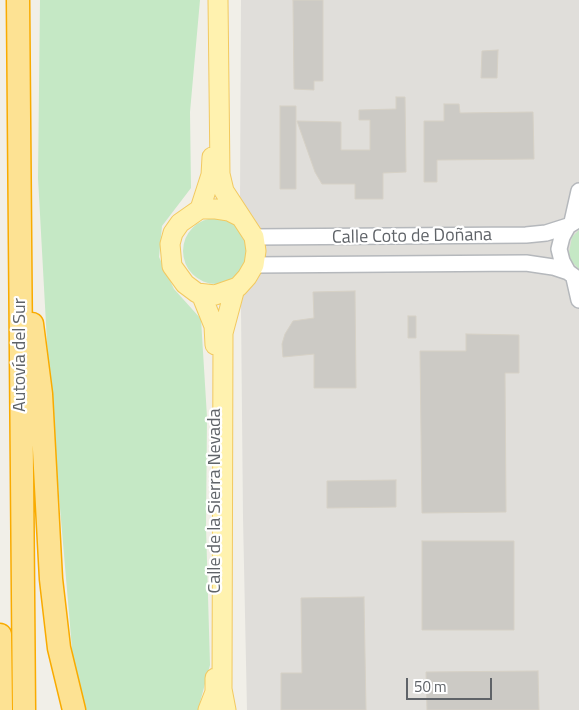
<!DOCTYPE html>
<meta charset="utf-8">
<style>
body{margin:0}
#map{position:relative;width:579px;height:710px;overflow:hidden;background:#f1efe8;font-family:"Titillium Web",sans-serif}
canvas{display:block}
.scale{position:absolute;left:406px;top:678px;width:86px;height:22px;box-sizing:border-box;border:2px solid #5f6368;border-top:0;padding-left:6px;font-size:15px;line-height:18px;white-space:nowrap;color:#5f6368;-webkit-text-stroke:4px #fff;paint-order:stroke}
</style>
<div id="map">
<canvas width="579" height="710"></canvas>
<div class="scale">50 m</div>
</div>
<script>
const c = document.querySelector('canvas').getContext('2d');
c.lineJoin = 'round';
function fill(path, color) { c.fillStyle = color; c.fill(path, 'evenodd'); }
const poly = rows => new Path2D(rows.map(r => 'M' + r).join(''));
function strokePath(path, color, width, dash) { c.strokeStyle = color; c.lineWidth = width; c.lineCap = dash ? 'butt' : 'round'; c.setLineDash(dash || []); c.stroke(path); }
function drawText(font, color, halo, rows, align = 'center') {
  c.font = font + ' "Titillium Web",sans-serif'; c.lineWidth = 4.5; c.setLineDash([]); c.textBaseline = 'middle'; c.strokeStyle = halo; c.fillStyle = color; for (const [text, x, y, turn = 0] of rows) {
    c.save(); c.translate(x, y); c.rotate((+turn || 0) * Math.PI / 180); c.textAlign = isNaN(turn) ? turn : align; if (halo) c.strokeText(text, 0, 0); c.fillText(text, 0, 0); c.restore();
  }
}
const industrial = poly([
 [241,0,579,0,579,710,247,710,243,517,240,204]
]);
const green = poly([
 [40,0,200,0,190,112,191,188,162,226,159,257,174,289,201,319,207,417,206,527,210,665,198,710,85,710,74,672,49,379,38,178],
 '183 251a33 33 0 1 1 66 0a33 33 0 1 1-66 0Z',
 [579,230,579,269,571,261,569,253,572,237]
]);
const building = poly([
 [293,0,323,0,323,81,314,81,314,90,294,89,293,0],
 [498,50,497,78,481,78,482,51,498,50],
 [396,97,405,97,406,172,383,173,383,199,355,199,355,184,322,184,315,172,297,121,341,122,341,150,370,150,370,120,359,120,359,110,396,109,396,97],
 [444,104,459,104,460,113,533,112,534,159,437,160,437,182,424,182,424,121,444,121,444,104],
 [280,106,296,106,296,189,280,189,280,106],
 [355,291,356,388,314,388,314,354,283,357,282,344,285,334,293,321,314,318,313,292,355,291],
 [408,316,416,316,416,338,408,338,408,316],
 [466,334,519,335,519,373,505,373,506,512,422,513,420,351,466,351,466,334],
 [396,480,396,507,327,508,327,481,396,480],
 [422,541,514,541,514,630,422,630,422,541],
 [364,597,366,710,281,710,281,673,302,673,301,598,364,597],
 [538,671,539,710,427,710,426,672,538,671]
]);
const minor = poly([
 [579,219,568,226,562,237,559,249,562,261,568,272,579,280],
 [572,222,579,191],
 [254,237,526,235,546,233,568,226],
 [254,265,526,263,553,267,568,272],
 [574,278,579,300]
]);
const major = poly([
 [218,0,220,174,224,191,254,237,256,251,254,265,247,277,238,287,215,295,197,293,185,284,172,266,170,244,173,233,180,223,200,209,216,209,229,211,239,216],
 [200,209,211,175,212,157],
 [201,294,214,326,215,345],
 [208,710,215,692,215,678],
 [226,710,222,689,223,333,235,288]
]);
const highway = poly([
 [18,0,24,710],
 [32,324,41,394,51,579,59,648,74,710],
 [0,635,1,710]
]);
const streetNames = [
 ["Calle Coto de Doñana",412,237,-1],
 ["Autovía del Sur",21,355,-90],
 ["Calle de la Sierra Nevada",216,501,-90]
];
fill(industrial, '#e0deda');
fill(green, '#c5e8c5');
fill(building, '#cccac5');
strokePath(building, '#d6d1c6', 1);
strokePath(minor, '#b5b8bc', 18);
strokePath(major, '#f2c960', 21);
strokePath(highway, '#f9ab00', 25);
strokePath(minor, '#fff', 15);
strokePath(major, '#fff2af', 19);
strokePath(highway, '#fde293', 22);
drawText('18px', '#5f6368', '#fff', streetNames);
</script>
